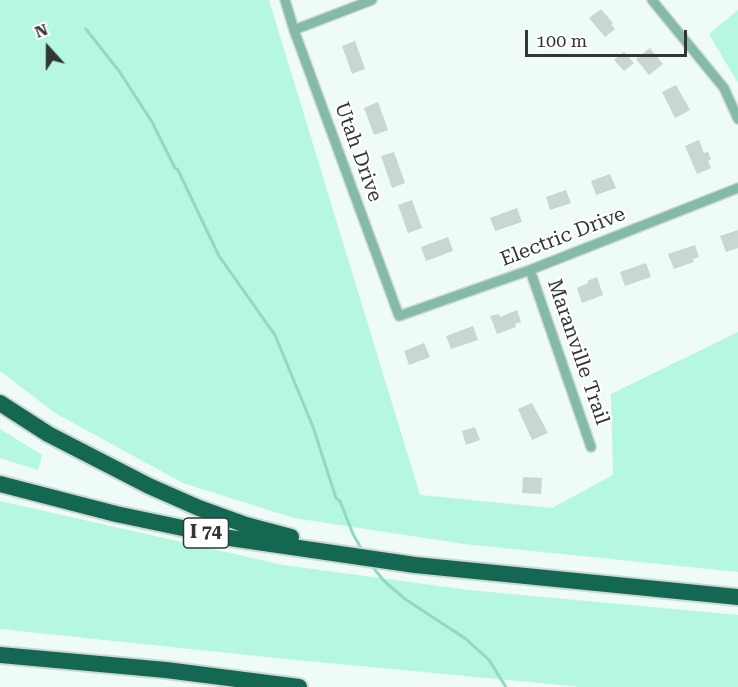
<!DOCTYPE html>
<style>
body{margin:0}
#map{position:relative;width:738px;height:687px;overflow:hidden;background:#eefbf6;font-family:"Roboto Serif",serif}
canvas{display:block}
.north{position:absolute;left:18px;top:18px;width:60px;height:60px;-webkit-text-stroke:4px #fff;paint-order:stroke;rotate:339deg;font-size:16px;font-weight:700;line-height:24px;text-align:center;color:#323735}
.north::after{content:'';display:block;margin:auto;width:21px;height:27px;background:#323735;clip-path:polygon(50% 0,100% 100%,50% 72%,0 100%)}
.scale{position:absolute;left:525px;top:30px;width:162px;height:27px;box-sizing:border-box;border:3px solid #323735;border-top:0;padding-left:8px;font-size:18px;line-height:21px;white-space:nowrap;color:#323735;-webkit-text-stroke:4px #fff;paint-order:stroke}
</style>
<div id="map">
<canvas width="738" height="687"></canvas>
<div class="north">N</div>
<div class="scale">100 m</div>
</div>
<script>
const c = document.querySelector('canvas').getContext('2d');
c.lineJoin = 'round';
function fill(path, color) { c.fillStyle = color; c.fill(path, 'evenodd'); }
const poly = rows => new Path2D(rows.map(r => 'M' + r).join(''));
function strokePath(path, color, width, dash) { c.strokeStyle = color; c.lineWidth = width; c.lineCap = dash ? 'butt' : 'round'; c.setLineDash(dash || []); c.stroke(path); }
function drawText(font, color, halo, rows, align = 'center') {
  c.font = font + ' "Roboto Serif",serif'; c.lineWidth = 4.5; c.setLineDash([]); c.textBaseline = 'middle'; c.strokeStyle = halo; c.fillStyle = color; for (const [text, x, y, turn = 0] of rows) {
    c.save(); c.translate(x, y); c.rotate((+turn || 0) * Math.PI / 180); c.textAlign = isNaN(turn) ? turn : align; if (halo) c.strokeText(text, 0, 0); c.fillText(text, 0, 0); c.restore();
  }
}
const green = poly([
 [0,0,269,0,420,495,552,508,613,475,611,394,738,332,738,572,464,544,294,518,183,483,55,413,0,371],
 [738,10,738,83,709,34],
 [0,429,42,455,38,470,0,458],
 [0,501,283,565,469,590,738,615,738,687,581,687,276,658,0,629]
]);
const stream = poly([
 [86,29,119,71,152,122,175,168,178,170,219,256,275,335,313,427,336,498,340,501,353,534,362,550],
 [372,566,384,581,405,599,466,639,489,660,506,687]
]);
const building = poly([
 [601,9,613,23,611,24,615,29,605,37,589,18],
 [355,41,365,69,352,74,342,46],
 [650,48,663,64,649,75,636,59],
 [624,52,634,63,624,71,614,60],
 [676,85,690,110,675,118,662,92],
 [378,102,388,130,374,135,364,108],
 [699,140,704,153,708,152,711,159,708,161,711,168,697,174,685,146],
 [394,152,405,183,392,188,381,156],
 [610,174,616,188,596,195,591,181],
 [566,190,571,203,550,210,546,197],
 [412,200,422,228,408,233,398,205],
 [517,208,522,222,495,231,490,218],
 [738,230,738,248,726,252,720,236],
 [448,237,453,251,426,261,421,247],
 [695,245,699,257,693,259,694,262,674,269,668,254],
 [646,263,651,277,625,286,620,272],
 [597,277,603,295,582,303,577,288,588,283,587,281],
 [517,310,521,322,515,324,516,327,497,334,490,316,499,314,500,317],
 [473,326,478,340,451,349,446,336],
 [424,343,430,357,409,365,404,351],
 [532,403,548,433,532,440,518,409],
 [475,427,480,440,466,445,462,431],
 [523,477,542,478,541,494,522,493]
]);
const minor = poly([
 [285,0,294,30,399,316,530,270,738,188],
 [652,0,724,88,738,119],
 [294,30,372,0],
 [530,270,591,447]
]);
const motorway = poly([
 [0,403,48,434,149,486,199,508,246,525,291,537],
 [0,484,116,514,230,538,415,565,738,597],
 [0,655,166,670,299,687]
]);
const shields = [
 [206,533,45]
];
const shieldNames = [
 ["I 74",206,533]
];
const streetNames = [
 ["Utah Drive",358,152,70],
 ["Electric Drive",563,237,-21],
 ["Maranville Trail",578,352,71]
];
fill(green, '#b5f8df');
strokePath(stream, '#91dac0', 3);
fill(building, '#c9d6d1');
strokePath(minor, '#ccd8d3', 12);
strokePath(motorway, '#ccd8d3', 20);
strokePath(minor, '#84baa6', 9);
strokePath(motorway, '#146851', 16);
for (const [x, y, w] of shields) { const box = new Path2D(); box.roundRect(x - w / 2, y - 15, w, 30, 4.5); c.fillStyle = '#fff'; c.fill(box); strokePath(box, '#323735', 1.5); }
drawText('bold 18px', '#323735', null, shieldNames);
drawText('20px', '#323735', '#fff', streetNames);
</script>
